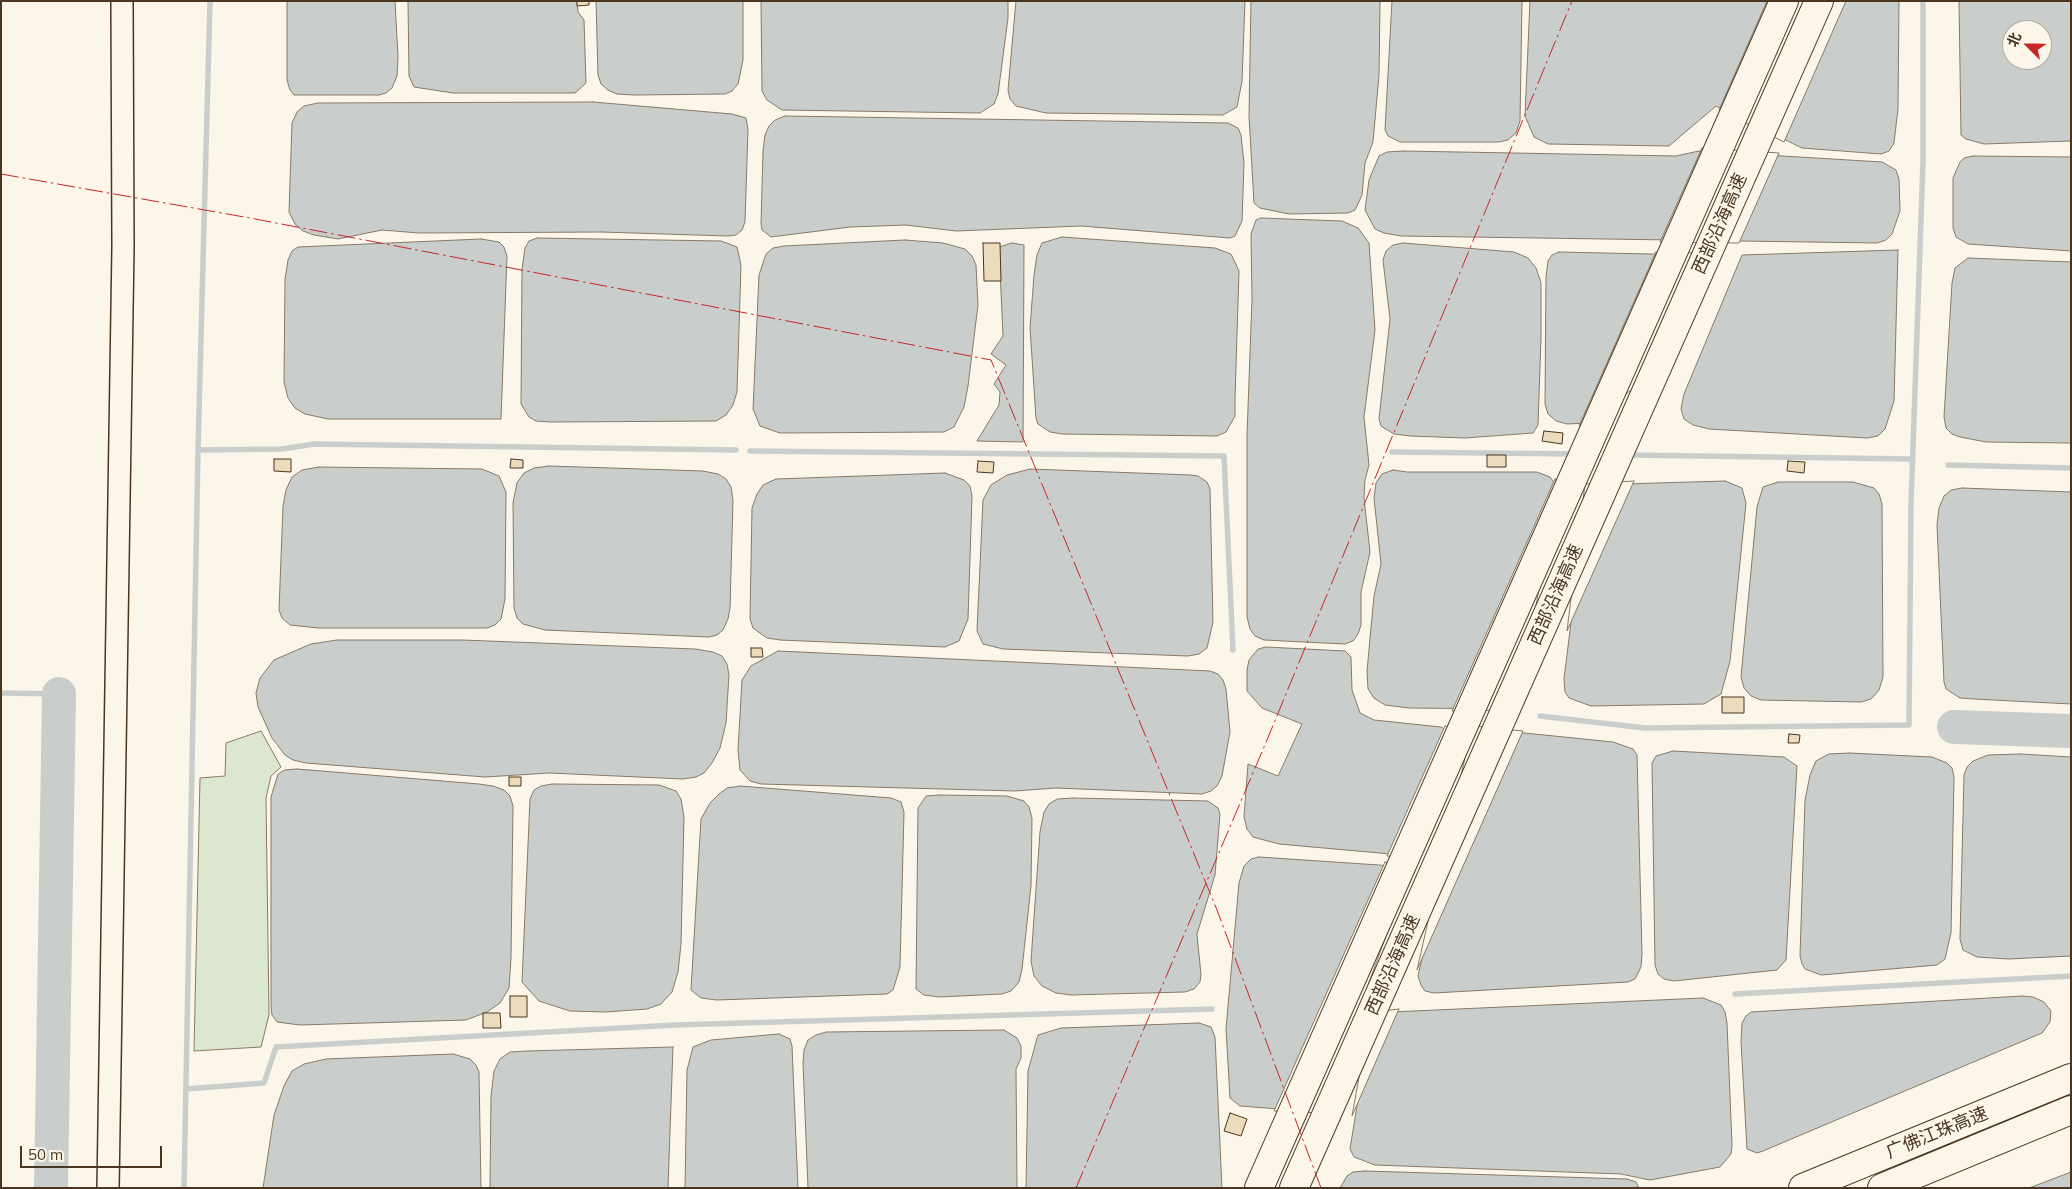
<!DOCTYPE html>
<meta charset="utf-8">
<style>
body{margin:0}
#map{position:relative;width:2072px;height:1189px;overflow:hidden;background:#fbf6e9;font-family:Mulish,"Noto Sans SC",sans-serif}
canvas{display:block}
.frame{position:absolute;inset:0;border:2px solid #4a3520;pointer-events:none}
.north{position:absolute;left:2002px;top:20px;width:50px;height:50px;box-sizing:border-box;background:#fbf6e9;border:1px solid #b4a999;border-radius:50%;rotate:293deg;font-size:14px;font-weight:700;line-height:20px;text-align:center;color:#4a3520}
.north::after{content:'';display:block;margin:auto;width:18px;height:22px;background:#c62828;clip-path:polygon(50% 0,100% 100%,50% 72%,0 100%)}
.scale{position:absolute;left:20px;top:1146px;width:142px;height:22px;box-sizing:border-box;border:2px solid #4a3520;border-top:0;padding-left:6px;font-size:15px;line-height:18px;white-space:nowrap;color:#4a3520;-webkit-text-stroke:4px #fbf6e9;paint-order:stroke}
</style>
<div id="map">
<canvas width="2072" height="1189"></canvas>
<div class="frame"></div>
<div class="north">北</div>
<div class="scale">50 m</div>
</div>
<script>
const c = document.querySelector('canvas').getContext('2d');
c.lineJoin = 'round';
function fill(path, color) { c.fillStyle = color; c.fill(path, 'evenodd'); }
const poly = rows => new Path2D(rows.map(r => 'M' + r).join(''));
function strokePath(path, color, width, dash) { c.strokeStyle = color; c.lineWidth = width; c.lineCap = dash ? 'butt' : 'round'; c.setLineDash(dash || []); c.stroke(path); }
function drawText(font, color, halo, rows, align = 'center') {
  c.font = font + ' Mulish,"Noto Sans SC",sans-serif'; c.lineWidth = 4; c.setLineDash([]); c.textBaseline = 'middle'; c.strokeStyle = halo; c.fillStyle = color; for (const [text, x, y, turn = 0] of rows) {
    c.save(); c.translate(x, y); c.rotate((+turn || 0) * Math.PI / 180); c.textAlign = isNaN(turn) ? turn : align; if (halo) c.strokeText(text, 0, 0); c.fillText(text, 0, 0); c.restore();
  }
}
const green = poly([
 [261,731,281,767,271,776,266,798,269,1015,261,1047,194,1051,200,778,225,776,226,743,261,731]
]);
const water = poly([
 [287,1,395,1,398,57,397,76,392,88,386,93,379,95,294,95,290,90,287,80,287,1],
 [408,1,577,1,578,12,584,20,586,83,575,93,453,93,414,87,409,76,408,1],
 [596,1,743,1,743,60,738,84,732,91,725,94,634,95,617,94,608,90,601,84,598,75,596,1],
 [761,1,1008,1,1008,18,998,94,994,104,980,113,782,110,767,100,762,91,761,1],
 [1016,1,1245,1,1242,81,1237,107,1223,115,1046,113,1016,106,1010,99,1008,90,1016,1],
 [1251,1,1380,1,1379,75,1373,142,1365,163,1362,195,1355,210,1348,213,1289,214,1260,208,1254,203,1249,116,1251,1],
 [1392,1,1522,1,1520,121,1516,133,1508,140,1499,142,1400,142,1388,136,1385,130,1392,1],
 [1530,1,1899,1,1898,109,1894,143,1889,151,1881,154,1802,148,1716,106,1669,146,1548,144,1534,137,1525,116,1530,1],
 [1959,1,2071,1,2071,141,1984,144,1966,139,1961,135,1959,1],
 [2012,30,2042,30,2042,60,2012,60,2012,30],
 [593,102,732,114,746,118,748,129,745,222,742,230,736,235,728,236,601,232,419,233,382,230,338,239,314,235,303,231,295,224,289,212,292,123,297,112,304,106,318,103,593,102],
 [785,116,1228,123,1238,128,1241,135,1244,163,1242,221,1235,236,1230,238,1081,226,956,231,906,225,850,227,771,237,762,230,761,224,763,151,765,135,769,126,775,120,785,116],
 [1404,151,1676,156,1699,151,1882,162,1896,170,1899,179,1900,211,1892,234,1886,240,1877,243,1401,236,1384,233,1375,229,1365,210,1369,180,1379,156,1387,152,1404,151],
 [1973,156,2071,157,2071,251,1968,244,1956,237,1953,228,1953,178,1960,162,1964,158,1973,156],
 [1261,218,1342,221,1358,228,1369,243,1375,330,1364,417,1369,465,1365,480,1364,498,1370,552,1361,592,1361,625,1358,634,1353,641,1345,644,1264,640,1255,636,1250,629,1247,617,1247,435,1252,299,1251,234,1256,220,1261,218],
 [1062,237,1215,248,1231,254,1239,271,1235,398,1235,416,1226,432,1217,436,1062,434,1050,432,1038,424,1036,418,1030,328,1034,275,1037,255,1042,243,1062,237],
 [537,238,721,241,737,247,741,265,737,392,733,405,726,415,716,421,551,422,536,421,529,417,521,404,522,269,525,248,529,241,537,238],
 [481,239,499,242,504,247,507,256,501,419,328,419,305,414,295,408,288,398,284,382,285,279,288,260,292,251,298,247,481,239],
 [905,240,943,243,965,249,972,256,976,265,978,305,968,386,964,407,954,427,944,432,780,433,760,426,753,409,759,275,766,254,773,248,784,246,905,240],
 [1012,243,1024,245,1023,442,977,441,999,405,1000,392,994,384,1006,365,991,354,1003,336,999,247,1012,243],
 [1403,243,1514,252,1528,258,1536,268,1541,283,1541,338,1538,425,1533,433,1465,438,1410,436,1394,434,1381,426,1379,419,1390,319,1383,260,1386,251,1393,245,1403,243],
 [1898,250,1894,401,1885,429,1878,436,1867,438,1709,429,1693,425,1684,419,1681,409,1684,394,1742,255,1898,250],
 [1559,252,1696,255,1586,423,1567,424,1556,421,1548,414,1545,404,1546,277,1548,261,1552,255,1559,252],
 [1968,258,2071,262,2071,443,1986,442,1960,437,1952,434,1946,428,1944,417,1952,283,1955,268,1968,258],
 [549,466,703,471,718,474,726,479,731,487,733,500,730,608,728,619,723,630,717,635,709,637,545,630,523,624,517,618,514,608,513,503,517,483,524,473,534,468,549,466],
 [319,467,482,469,499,476,506,492,505,599,501,619,495,625,487,628,318,628,290,625,282,618,279,610,283,506,286,490,292,477,302,470,319,467],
 [1030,469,1191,475,1198,476,1207,482,1210,489,1213,622,1207,648,1199,654,1188,656,1003,649,983,644,977,631,983,500,991,485,1007,475,1030,469],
 [1393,470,1407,472,1537,472,1550,477,1555,484,1514,709,1409,708,1385,705,1374,698,1368,689,1367,671,1374,596,1381,564,1374,498,1376,483,1382,474,1393,470],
 [945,473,964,480,970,486,972,496,968,619,959,641,945,647,780,640,767,638,753,628,750,619,752,508,757,494,763,485,776,479,945,473],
 [1725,481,1742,488,1746,503,1730,661,1721,694,1704,704,1591,706,1569,698,1565,692,1564,679,1588,485,1725,481],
 [1778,482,1853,482,1874,488,1879,494,1882,504,1883,677,1879,690,1871,699,1861,702,1761,700,1751,696,1744,688,1741,677,1757,507,1763,487,1778,482],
 [1962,488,2071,492,2071,704,1974,699,1960,698,1946,689,1944,682,1937,525,1939,508,1944,496,1951,490,1962,488],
 [337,640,462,640,695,649,713,652,722,656,727,664,729,675,726,723,720,748,712,763,704,773,696,777,683,779,549,773,485,777,306,763,293,760,285,755,272,738,258,707,256,693,260,678,274,660,311,644,337,640],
 [1266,647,1345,651,1351,657,1352,690,1360,713,1374,720,1441,727,1450,732,1402,855,1279,844,1253,837,1247,829,1244,817,1248,764,1278,776,1302,724,1262,708,1247,691,1247,670,1249,660,1258,649,1266,647],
 [778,651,1210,671,1218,674,1223,680,1226,689,1230,732,1222,776,1217,786,1211,791,1202,794,1056,788,1015,791,761,784,750,781,740,770,738,750,742,680,751,666,778,651],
 [1475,728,1613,742,1633,749,1637,755,1642,954,1641,967,1635,979,1628,982,1434,993,1425,991,1421,985,1418,976,1475,728],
 [1673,751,1784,757,1797,766,1786,960,1777,970,1674,981,1664,979,1658,974,1655,965,1652,763,1656,756,1673,751],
 [1849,753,1932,757,1947,763,1952,768,1954,777,1951,933,1945,959,1937,965,1821,975,1805,969,1802,964,1800,956,1805,800,1810,775,1816,761,1829,754,1849,753],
 [2021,754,2071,757,2071,956,2008,959,1977,957,1963,950,1960,939,1964,775,1967,767,1973,761,1988,755,2021,754],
 [297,769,479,784,493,786,504,790,510,796,513,806,511,958,509,988,500,1003,487,1012,466,1020,300,1025,277,1022,272,1015,271,1006,271,797,278,774,285,770,297,769],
 [552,784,659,785,676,791,681,799,684,817,681,944,678,972,672,992,661,1004,647,1009,605,1012,570,1011,539,1001,522,982,530,799,534,790,541,786,552,784],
 [740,786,891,798,901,802,904,812,900,967,893,990,887,994,717,1000,701,998,691,990,701,819,710,803,719,794,727,788,740,786],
 [939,795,1007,796,1024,801,1029,807,1032,818,1031,886,1022,969,1019,982,1011,991,1002,994,939,997,924,995,916,989,918,808,926,796,939,795],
 [1073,798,1208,801,1218,808,1220,814,1215,875,1197,934,1201,975,1200,982,1194,989,1185,992,1071,995,1056,993,1042,986,1034,976,1031,961,1040,832,1044,812,1049,804,1057,799,1073,798],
 [1259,857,1409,867,1319,1112,1240,1106,1230,1098,1226,1029,1239,883,1244,866,1251,859,1259,857],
 [2022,996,2033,997,2044,1002,2051,1011,2050,1022,2042,1033,1763,1151,1757,1153,1747,1149,1741,1041,1742,1023,1746,1016,1751,1012,2022,996],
 [1703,998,1721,1005,1725,1012,1727,1023,1732,1145,1731,1154,1720,1167,1650,1180,1621,1174,1375,1165,1354,1157,1350,1149,1368,1038,1391,1012,1703,998],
 [1199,1023,1211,1027,1215,1037,1222,1188,1026,1188,1028,1071,1038,1035,1061,1028,1199,1023],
 [1004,1030,1017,1038,1021,1046,1021,1058,1016,1069,1017,1188,808,1188,803,1063,804,1050,808,1040,816,1035,826,1032,1004,1030],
 [779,1034,790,1039,792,1046,798,1188,685,1188,687,1070,693,1047,711,1040,779,1034],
 [673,1047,668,1188,490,1188,491,1096,494,1071,500,1059,510,1052,527,1051,673,1047],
 [453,1054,470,1059,476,1065,479,1072,481,1188,263,1188,274,1115,284,1086,292,1071,304,1064,326,1059,453,1054],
 [1365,1171,1627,1179,1636,1182,1639,1188,1340,1188,1347,1176,1353,1172,1365,1171],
 [2071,1172,2071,1188,2029,1188,2071,1172]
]);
const pier = poly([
 [1767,1,1846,1,1784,142,1719,110,1767,1],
 [1702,148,1779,153,1739,243,1660,242,1702,148],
 [1656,252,1696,253,1635,387,1587,425,1579,426,1656,252],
 [1555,479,1558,485,1517,710,1452,711,1555,479],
 [1634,481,1567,631,1585,484,1634,481],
 [1445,726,1451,730,1402,857,1387,856,1445,726],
 [1475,726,1523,731,1417,970,1472,727,1475,726],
 [1385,862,1409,864,1411,868,1321,1113,1274,1111,1385,862],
 [1399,1009,1352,1116,1366,1038,1380,1014,1390,1010,1399,1009]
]);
const stream = poly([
 [198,450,282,449,314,444,736,450],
 [750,451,1224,456,1233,650],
 [1392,452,1576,454],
 [1627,455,1913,459],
 [1948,465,2071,468],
 [1,693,59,694],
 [1540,716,1645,728,1909,725,1911,504,1923,162,1923,1],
 [1735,994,2071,976],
 [186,1089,264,1083,276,1047,675,1025,1212,1009],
 [184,1188,198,450,210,1]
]);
const river = poly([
 [1954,727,2071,731],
 [51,1188,59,694]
]);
const building = poly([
 [577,1,589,1,589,5,577,6,577,1],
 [983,243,1000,243,1001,281,984,281,983,243],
 [1544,431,1563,433,1562,444,1542,441,1544,431],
 [1487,455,1506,455,1506,467,1487,467,1487,455],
 [274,459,291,459,291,472,274,471,274,459],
 [511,459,523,460,523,468,510,468,511,459],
 [978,461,994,462,993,473,977,472,978,461],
 [1788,461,1805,462,1804,473,1787,471,1788,461],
 [751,648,762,648,763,657,751,657,751,648],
 [1722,697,1744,697,1744,713,1722,713,1722,697],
 [1789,734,1800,735,1799,743,1788,743,1789,734],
 [509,777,521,777,521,786,509,786,509,777],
 [510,996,527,996,527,1017,510,1017,510,996],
 [483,1013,500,1013,501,1028,483,1028,483,1013],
 [1230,1113,1247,1119,1241,1136,1224,1131,1230,1113]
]);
const minor = poly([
 [108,1188,123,247,122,1]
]);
const highway = poly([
 [1259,1188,1784,1],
 [1294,1188,1819,1],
 [1803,1188,2071,1078],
 [1882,1188,2071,1110]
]);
const power = poly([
 [1,174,250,218,991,360,1217,910,1321,1188],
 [1076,1188,1267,740,1572,1]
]);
const streetNames = [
 ["西部沿海高速",1720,224,-66],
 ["西部沿海高速",1556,595,-66],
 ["西部沿海高速",1393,965,-66],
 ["广佛江珠高速",1937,1133,-22]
];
fill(green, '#dce7d0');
strokePath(green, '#887966', 1);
fill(water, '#c9cecd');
strokePath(water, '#887966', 1);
fill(pier, '#fbf6e9');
strokePath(pier, '#887966', 1);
strokePath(stream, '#c9cecd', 5.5);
strokePath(river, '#c9cecd', 34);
fill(building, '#ecdcbc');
strokePath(building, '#4a3520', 1);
strokePath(minor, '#4a3520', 24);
strokePath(highway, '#4a3520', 30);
strokePath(minor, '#fbf6e9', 21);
strokePath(highway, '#fbf6e9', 28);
strokePath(power, '#c62828', 1, [18, 4, 2.5, 4]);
drawText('18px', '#4a3520', '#fbf6e9', streetNames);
</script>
